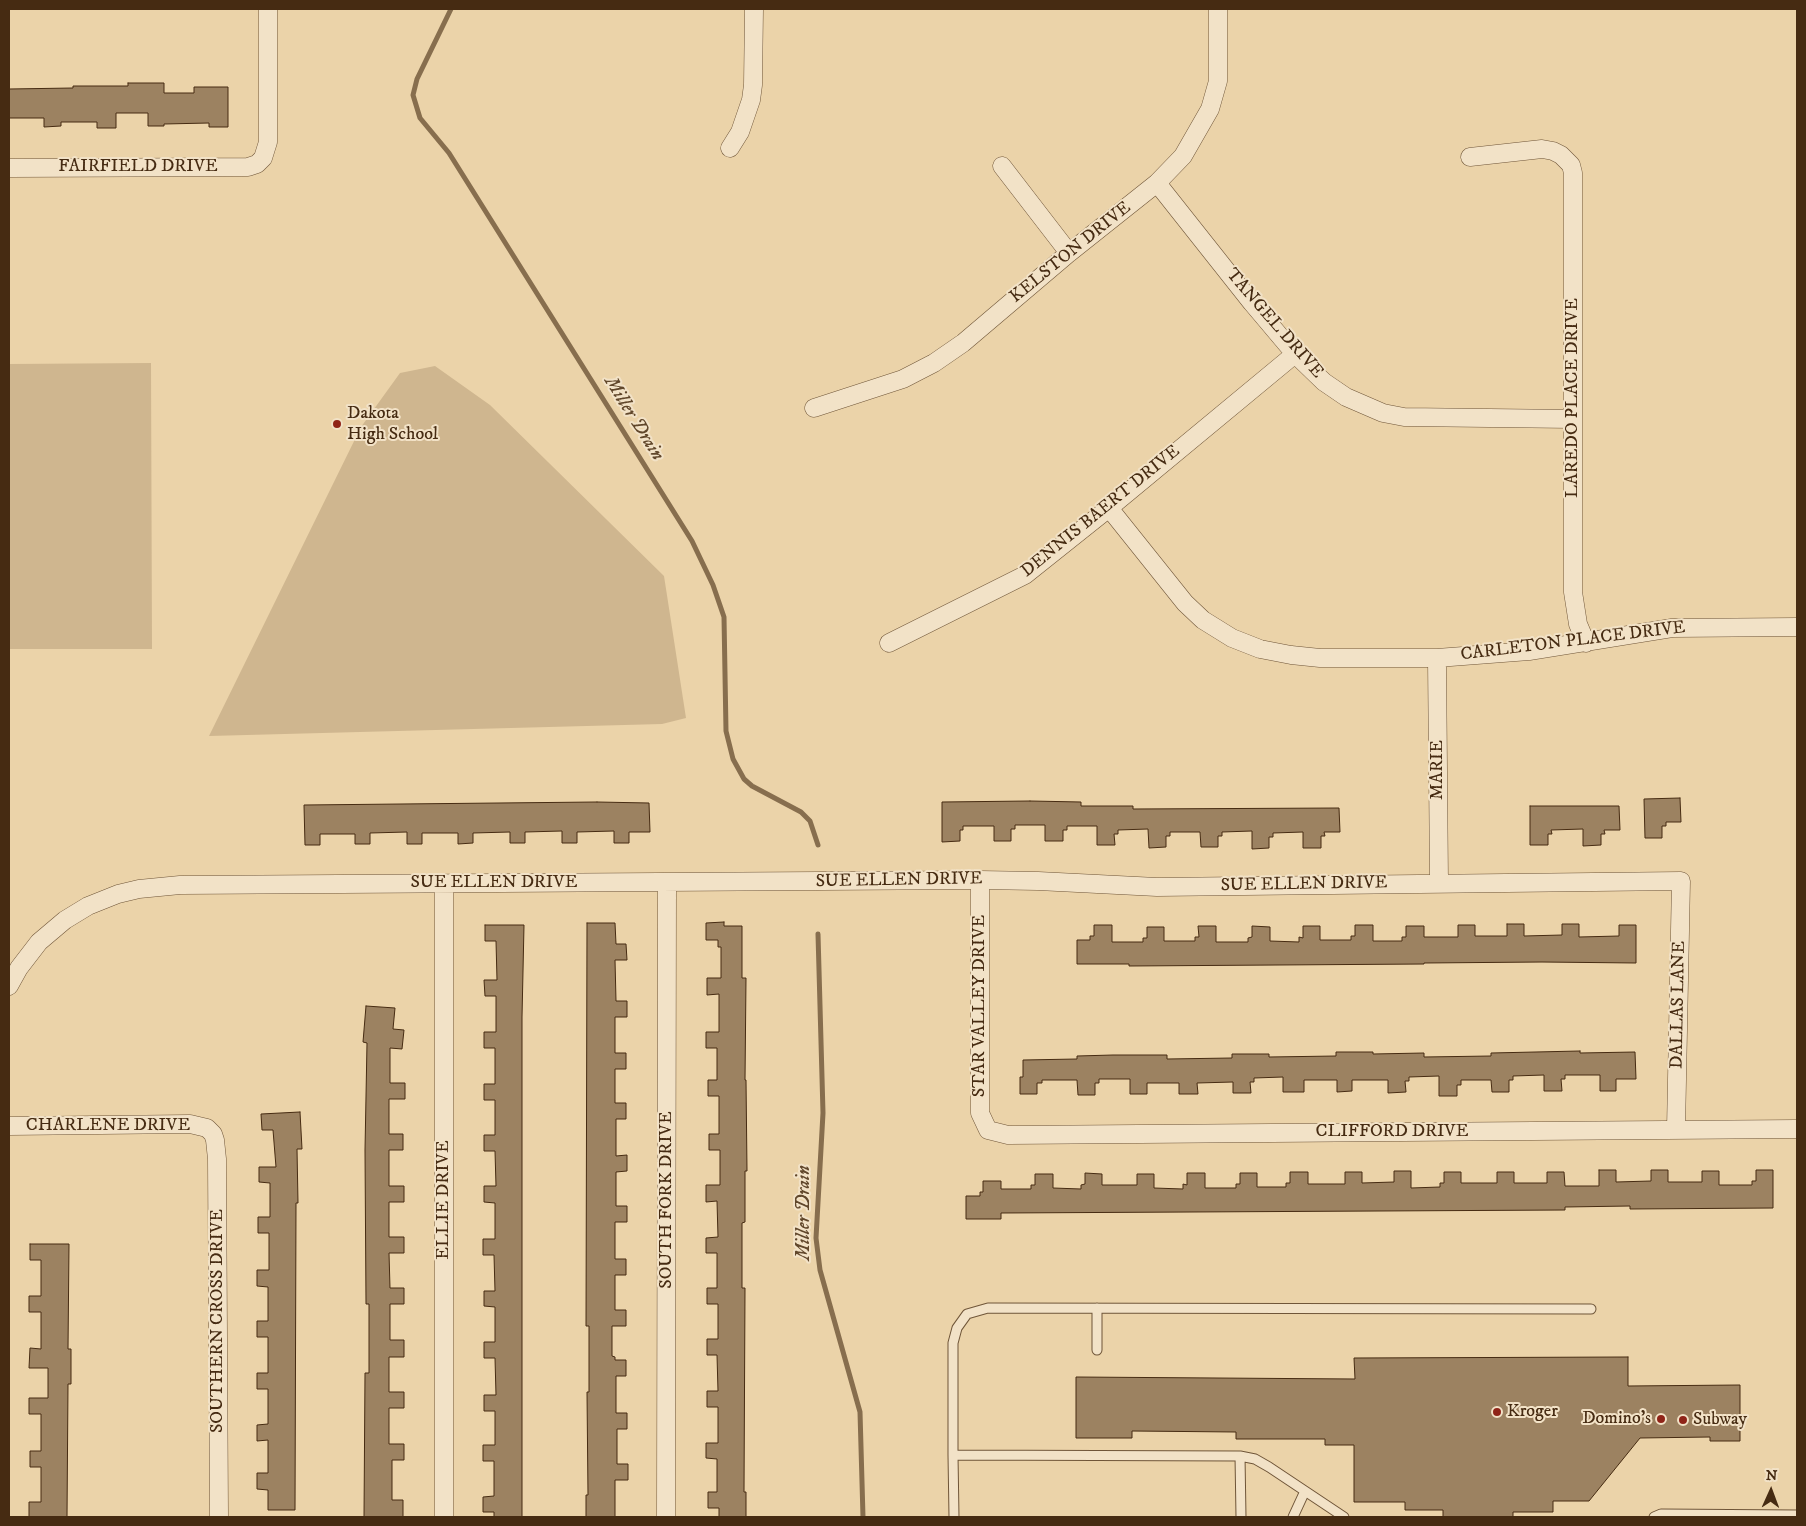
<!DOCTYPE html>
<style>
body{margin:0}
#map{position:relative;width:1806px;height:1526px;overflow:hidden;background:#ebd3a9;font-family:"IM FELL DW Pica",serif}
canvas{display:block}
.frame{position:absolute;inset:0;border:10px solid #462b12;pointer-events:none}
.north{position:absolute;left:1746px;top:1466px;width:50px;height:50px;-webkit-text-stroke:4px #f2e2c7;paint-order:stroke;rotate:2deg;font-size:14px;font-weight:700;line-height:20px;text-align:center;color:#462b12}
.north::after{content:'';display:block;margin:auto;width:18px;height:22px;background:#462b12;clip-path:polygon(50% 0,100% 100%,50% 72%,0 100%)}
</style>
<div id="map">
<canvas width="1806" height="1526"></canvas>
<div class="frame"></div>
<div class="north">N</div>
</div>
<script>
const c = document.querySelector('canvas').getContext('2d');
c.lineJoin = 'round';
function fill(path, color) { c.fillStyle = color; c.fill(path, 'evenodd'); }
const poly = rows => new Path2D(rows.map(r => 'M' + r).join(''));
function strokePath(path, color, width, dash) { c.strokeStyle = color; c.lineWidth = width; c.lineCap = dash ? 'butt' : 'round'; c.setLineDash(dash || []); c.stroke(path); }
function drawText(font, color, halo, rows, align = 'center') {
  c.font = font + ' "IM FELL DW Pica",serif'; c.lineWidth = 4; c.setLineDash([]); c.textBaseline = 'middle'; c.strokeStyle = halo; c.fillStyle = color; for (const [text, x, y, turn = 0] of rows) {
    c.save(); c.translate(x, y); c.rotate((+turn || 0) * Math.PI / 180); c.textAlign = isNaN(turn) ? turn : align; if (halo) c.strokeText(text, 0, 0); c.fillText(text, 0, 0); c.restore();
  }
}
const green = poly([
 [151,363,152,649,9,649,9,364],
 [435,366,490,405,664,576,686,718,662,724,209,736,361,427,400,373]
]);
const stream = poly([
 [451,9,417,79,413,95,420,118,449,153,692,541,713,585,724,617,726,731,733,759,744,779,752,786,801,812,810,821,818,845],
 [818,934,823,1113,816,1238,820,1270,860,1412,863,1517]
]);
const building = poly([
 [128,83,164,83,164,93,194,93,194,87,228,87,228,127,209,127,209,123,164,124,164,126,148,126,148,113,116,113,116,128,97,128,97,122,61,122,61,126,44,127,44,118,9,118,9,89,73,88,73,86,128,86,128,83],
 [1680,798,1681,822,1666,822,1666,826,1662,826,1662,838,1645,838,1644,799,1680,798],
 [1030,801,1081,802,1081,806,1133,806,1133,809,1339,808,1340,832,1324,832,1325,836,1321,836,1321,848,1303,848,1303,832,1273,833,1273,837,1269,837,1269,848,1252,849,1252,831,1222,832,1222,836,1218,836,1218,847,1201,847,1200,832,1170,832,1170,836,1166,836,1166,847,1149,848,1148,829,1118,830,1118,834,1114,834,1115,845,1097,845,1097,826,1067,826,1067,830,1063,830,1063,841,1045,841,1045,825,1015,825,1015,829,1011,829,1011,841,994,841,994,826,963,826,963,830,960,830,960,841,942,842,942,802,1030,801],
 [597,802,649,803,650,832,629,832,629,843,614,843,614,831,577,832,577,843,562,843,562,831,525,832,525,843,510,843,510,832,473,833,473,843,458,844,458,833,422,833,422,844,407,844,407,832,370,833,370,844,355,844,355,834,320,834,320,845,305,845,304,805,597,802],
 [1530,806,1619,806,1620,830,1604,830,1605,834,1601,834,1601,845,1583,846,1583,829,1551,830,1552,834,1548,834,1548,845,1530,845,1530,806],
 [724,922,724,926,742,926,742,978,746,978,745,1080,746,1080,747,1171,745,1171,745,1222,742,1223,742,1288,745,1288,744,1492,746,1492,746,1517,719,1517,719,1508,708,1508,708,1492,717,1492,717,1459,706,1458,706,1443,718,1443,718,1407,707,1407,707,1391,718,1391,717,1355,707,1355,707,1339,718,1339,718,1304,707,1304,707,1288,717,1288,717,1253,706,1253,706,1238,718,1237,717,1201,706,1202,706,1185,720,1185,720,1150,709,1150,709,1134,719,1134,719,1096,708,1096,708,1080,717,1080,717,1048,706,1048,706,1032,719,1032,719,994,707,995,707,978,721,978,721,947,718,947,718,940,706,940,706,923,724,922],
 [587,923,615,923,616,944,626,944,627,960,615,960,616,1001,627,1001,627,1017,615,1017,615,1053,626,1053,626,1069,615,1069,615,1103,626,1103,626,1119,616,1119,616,1156,627,1155,627,1171,616,1172,616,1206,627,1206,627,1222,615,1222,615,1259,626,1259,626,1275,615,1275,615,1310,626,1310,626,1326,612,1326,612,1356,615,1357,615,1360,626,1360,626,1376,616,1376,616,1413,627,1413,627,1429,617,1429,617,1464,628,1464,628,1480,615,1480,615,1517,586,1517,586,1495,588,1495,587,1392,589,1392,589,1326,586,1326,587,923],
 [1507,924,1524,924,1524,936,1562,935,1562,924,1579,924,1579,937,1619,936,1619,925,1636,925,1636,963,1542,962,1424,963,1424,964,1129,966,1129,964,1077,964,1077,940,1090,940,1090,936,1094,936,1094,925,1112,925,1112,942,1143,942,1143,938,1147,938,1147,927,1164,927,1164,941,1195,941,1195,937,1199,937,1198,926,1216,926,1216,942,1248,942,1248,938,1252,937,1252,926,1270,927,1270,941,1299,942,1299,937,1303,938,1303,926,1320,926,1320,940,1351,940,1351,936,1355,936,1355,925,1373,925,1373,941,1402,941,1402,937,1406,937,1406,926,1424,926,1424,937,1458,937,1458,925,1475,925,1475,936,1507,936,1507,924],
 [485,925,524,925,522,1017,522,1517,494,1517,494,1512,483,1512,483,1497,494,1496,494,1461,483,1461,483,1445,495,1445,495,1411,484,1411,484,1395,496,1395,495,1358,484,1358,484,1342,495,1342,495,1307,484,1306,484,1291,495,1291,494,1255,483,1255,483,1239,495,1239,495,1203,484,1202,484,1186,496,1186,495,1151,484,1151,484,1135,495,1135,495,1100,484,1100,484,1084,495,1084,495,1048,484,1048,484,1032,496,1032,496,996,485,996,484,980,497,980,496,941,485,941,485,925],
 [366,1006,395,1008,393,1029,404,1030,402,1049,390,1048,390,1083,405,1083,405,1099,389,1099,389,1134,403,1134,403,1150,389,1150,389,1186,404,1186,404,1202,389,1202,389,1237,404,1237,404,1253,389,1253,390,1288,404,1288,404,1304,390,1304,390,1340,404,1340,404,1357,389,1357,389,1392,404,1392,404,1408,389,1408,389,1444,404,1444,404,1460,392,1460,392,1500,403,1500,403,1517,364,1517,365,1373,369,1373,369,1304,366,1304,365,1150,367,1043,363,1042,366,1006],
 [1580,1051,1580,1053,1635,1052,1636,1079,1616,1079,1616,1091,1600,1091,1600,1075,1565,1075,1565,1079,1561,1079,1562,1091,1544,1091,1544,1075,1513,1076,1513,1080,1509,1080,1509,1092,1492,1092,1491,1080,1461,1080,1461,1085,1457,1085,1457,1096,1439,1096,1439,1076,1409,1077,1409,1081,1405,1081,1406,1092,1388,1093,1388,1080,1352,1080,1352,1091,1337,1092,1337,1080,1304,1080,1304,1092,1283,1092,1283,1077,1254,1078,1254,1082,1250,1082,1251,1093,1233,1093,1233,1082,1197,1083,1198,1094,1179,1094,1179,1083,1147,1083,1147,1094,1130,1094,1130,1079,1099,1079,1099,1083,1095,1083,1095,1095,1078,1095,1077,1080,1042,1080,1042,1083,1037,1083,1037,1094,1020,1094,1020,1077,1023,1077,1023,1060,1077,1059,1077,1056,1113,1055,1167,1055,1167,1059,1232,1058,1232,1054,1269,1054,1269,1057,1336,1056,1336,1052,1373,1052,1373,1054,1424,1053,1424,1057,1491,1056,1491,1053,1580,1051],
 [300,1112,302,1149,297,1149,298,1203,296,1203,295,1510,268,1510,268,1490,257,1489,257,1473,268,1473,268,1440,257,1441,257,1425,268,1424,268,1389,257,1389,257,1373,268,1373,268,1337,257,1337,257,1321,268,1321,268,1287,257,1286,257,1270,269,1270,269,1233,258,1233,258,1217,270,1217,270,1183,259,1182,259,1167,276,1167,273,1130,262,1130,261,1114,300,1112],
 [1599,1170,1616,1170,1616,1182,1651,1181,1651,1170,1668,1170,1668,1182,1702,1182,1702,1171,1719,1171,1719,1185,1752,1185,1752,1181,1756,1181,1756,1170,1773,1170,1773,1208,1630,1209,1630,1206,1565,1207,1565,1210,1001,1213,1001,1219,966,1219,966,1196,980,1196,980,1192,983,1192,983,1181,1001,1181,1001,1189,1031,1189,1031,1185,1035,1185,1035,1174,1053,1174,1053,1188,1081,1189,1081,1185,1085,1184,1085,1173,1102,1174,1102,1185,1137,1185,1137,1174,1154,1174,1154,1188,1183,1189,1183,1184,1187,1185,1187,1173,1205,1173,1205,1188,1236,1188,1236,1184,1240,1184,1240,1173,1257,1173,1257,1187,1286,1187,1286,1183,1290,1183,1290,1172,1308,1172,1308,1184,1345,1184,1345,1172,1362,1172,1362,1183,1394,1182,1394,1171,1411,1171,1411,1188,1440,1187,1440,1183,1444,1183,1444,1172,1461,1172,1461,1183,1497,1183,1497,1172,1514,1172,1514,1183,1547,1183,1547,1172,1564,1172,1565,1186,1599,1186,1599,1170],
 [30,1244,69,1244,68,1349,71,1349,71,1384,68,1384,67,1517,29,1517,29,1502,41,1502,41,1467,30,1467,30,1451,41,1451,41,1414,29,1414,29,1398,48,1398,48,1368,29,1368,30,1348,41,1349,41,1312,29,1312,29,1296,41,1296,41,1260,30,1260,30,1244],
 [1628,1357,1628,1386,1740,1385,1740,1441,1710,1441,1710,1437,1640,1438,1589,1501,1553,1501,1553,1512,1513,1512,1513,1517,1443,1517,1443,1510,1405,1510,1405,1502,1354,1502,1354,1445,1325,1445,1325,1439,1236,1439,1236,1432,1132,1431,1132,1438,1076,1438,1076,1377,1355,1379,1354,1358,1628,1357]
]);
const lane = poly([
 [1097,1350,1097,1308],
 [953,1455,954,1517],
 [1240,1456,1241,1517],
 [1293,1517,1305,1491],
 [1344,1517,1269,1467,1255,1459,1240,1456,953,1455,953,1343,957,1328,967,1314,988,1308,1591,1309],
 [1654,1517,1661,1514,1797,1515]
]);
const street = poly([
 [730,148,740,132,751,100,753,85,754,9],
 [1470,157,1542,149,1553,151,1561,155,1571,165,1573,173,1573,592,1578,624,1586,643],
 [1002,166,1069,253],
 [9,168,248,167,257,164,263,158,268,142,268,9],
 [1157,183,1252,303,1295,354,1324,382,1346,397,1383,413,1404,417,1573,419],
 [814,408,903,379,934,363,963,343,1069,253,1157,183,1183,156,1210,109,1218,81,1218,9],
 [1109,508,1185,603,1203,620,1232,638,1260,649,1291,655,1320,658,1437,658,1529,651,1672,628,1797,627],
 [889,643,1025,575,1109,508,1295,354],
 [1437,658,1439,883],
 [980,880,980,1113,988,1130,1008,1135,1797,1129],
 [444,883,444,1517],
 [9,986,19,968,39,942,65,920,88,906,118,894,139,889,180,885,980,880,1038,881,1157,887,1681,881,1676,1129],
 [9,1126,190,1124,207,1128,213,1134,215,1140,217,1159,219,1517],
 [666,1517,667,882]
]);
const markers = [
 [337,424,5,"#8f2418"],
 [1497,1412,5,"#8f2418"],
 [1661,1419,5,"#8f2418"],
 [1683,1420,5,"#8f2418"]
];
const streetNames = [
 ["FAIRFIELD DRIVE",138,167],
 ["KELSTON DRIVE",1071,253,-39],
 ["TANGEL DRIVE",1274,324,49],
 ["LAREDO PLACE DRIVE",1573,398,-90],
 ["DENNIS BAERT DRIVE",1101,512,-39],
 ["CARLETON PLACE DRIVE",1573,642,-7],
 ["MARIE",1438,770,-90],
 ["SUE ELLEN DRIVE",899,881,-1],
 ["SUE ELLEN DRIVE",494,883],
 ["SUE ELLEN DRIVE",1304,885,-1],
 ["DALLAS LANE",1679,1005,-89],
 ["STAR VALLEY DRIVE",980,1006,-90],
 ["CHARLENE DRIVE",108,1126],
 ["CLIFFORD DRIVE",1392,1132],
 ["ELLIE DRIVE",444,1200,-90],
 ["SOUTH FORK DRIVE",667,1200,-90],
 ["SOUTHERN CROSS DRIVE",218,1321,-90]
];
const poiNames = [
 ["Dakota",347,414],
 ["High School",347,435],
 ["Kroger",1507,1412],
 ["Domino's",1651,1419,"right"],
 ["Subway",1693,1420]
];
const waterNames = [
 ["Miller Drain",633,419,58],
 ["Miller Drain",805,1213,-90]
];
fill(green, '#cfb68f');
strokePath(stream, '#876e4e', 5);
fill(building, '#9c8261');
strokePath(building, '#462b12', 1);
strokePath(lane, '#6f5538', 11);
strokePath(street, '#6f5538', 19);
strokePath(lane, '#f2e2c7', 9);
strokePath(street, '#f2e2c7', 18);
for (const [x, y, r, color] of markers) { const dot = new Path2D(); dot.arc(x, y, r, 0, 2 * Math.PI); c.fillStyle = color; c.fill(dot); strokePath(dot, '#f2e2c7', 2); }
drawText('18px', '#462b12', '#f2e2c7', streetNames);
drawText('18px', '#462b12', '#f2e2c7', poiNames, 'left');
drawText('italic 19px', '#61472b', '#f2e2c7', waterNames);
</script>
